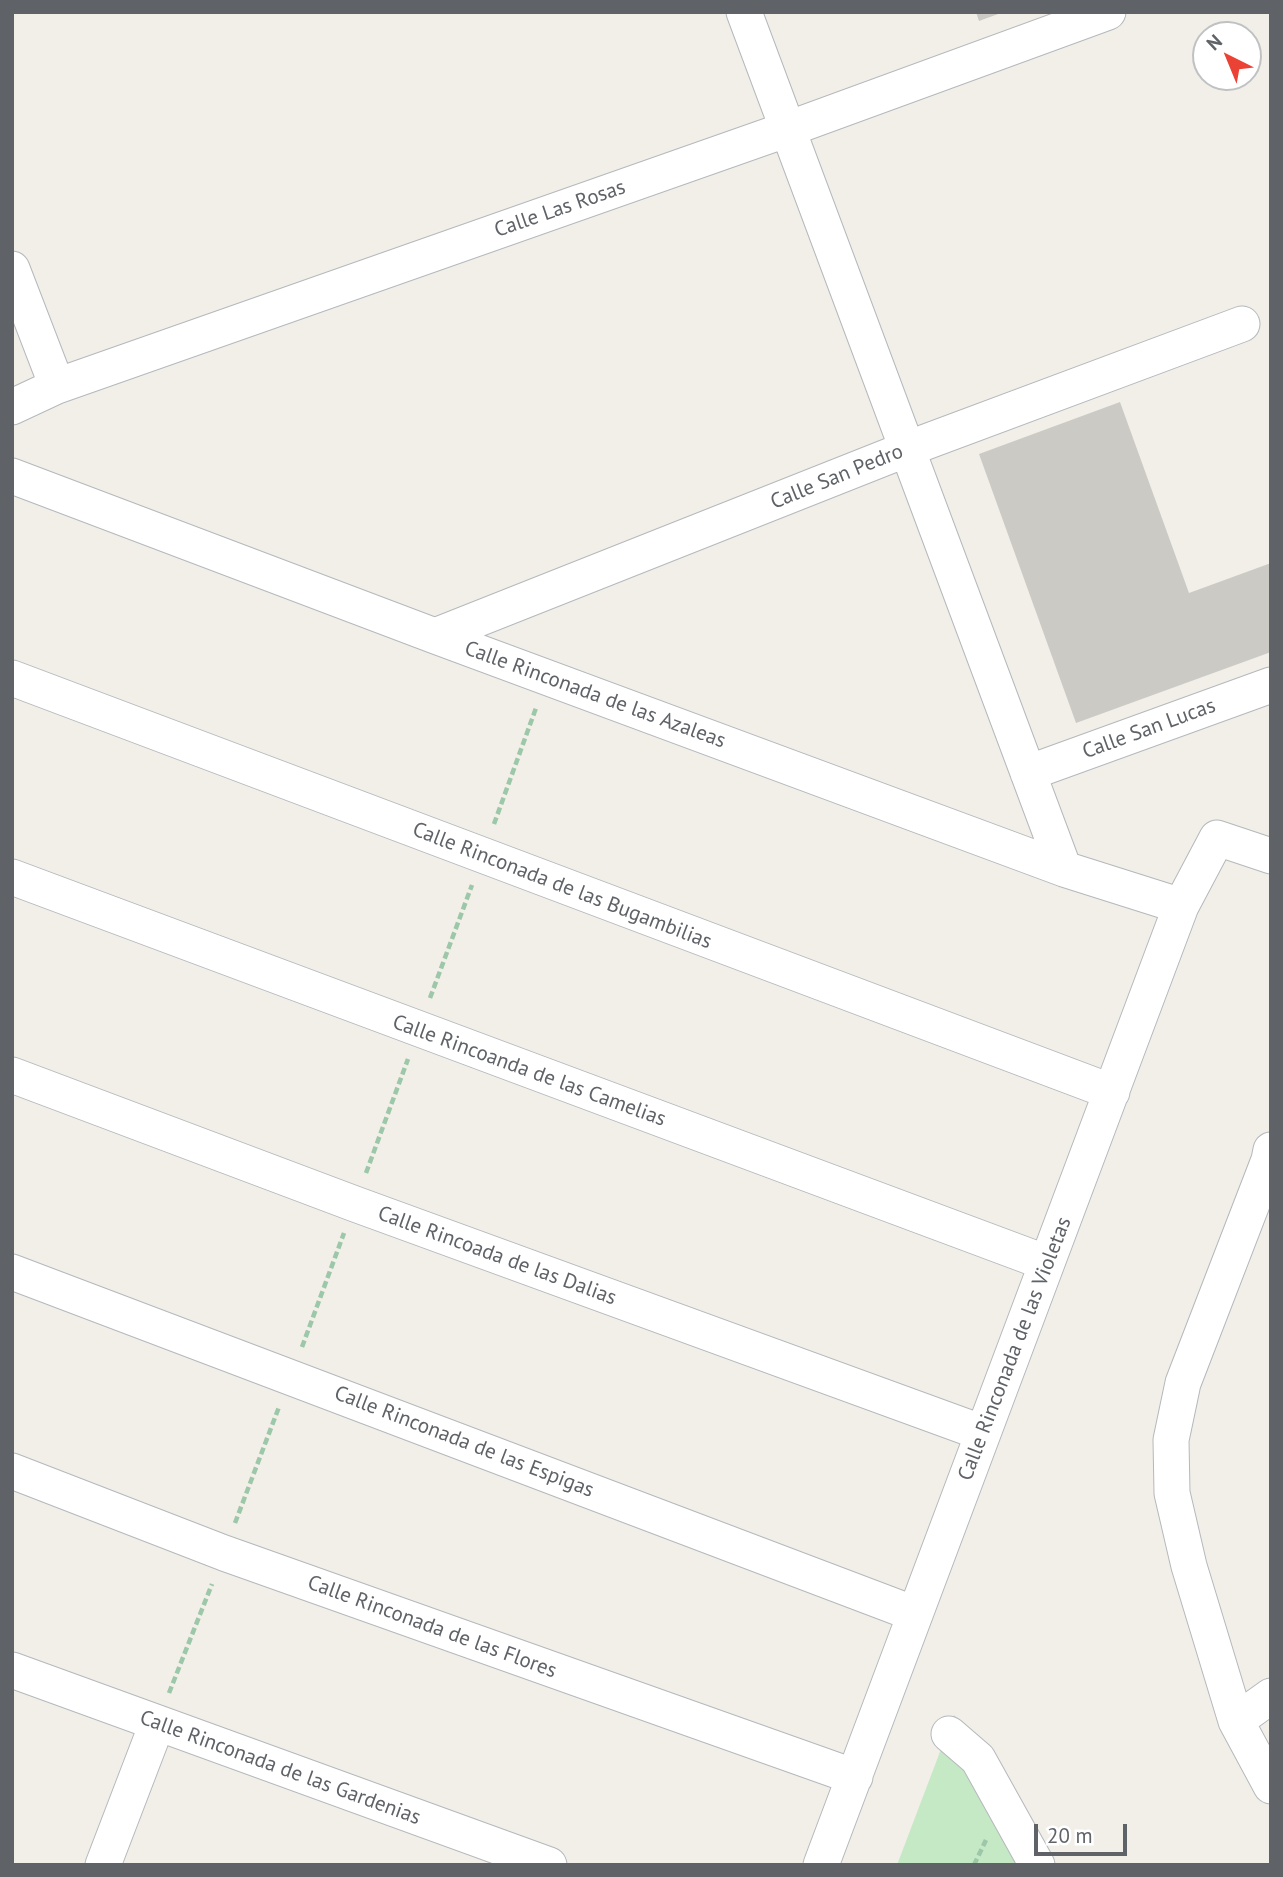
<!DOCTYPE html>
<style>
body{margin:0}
#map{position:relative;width:1283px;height:1877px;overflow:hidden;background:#f1efe8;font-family:"PT Sans",sans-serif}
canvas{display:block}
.frame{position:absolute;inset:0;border:14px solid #5f6368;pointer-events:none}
.north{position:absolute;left:1192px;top:21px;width:70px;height:70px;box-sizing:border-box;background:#fff;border:2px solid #bfc1c3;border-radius:50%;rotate:317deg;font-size:19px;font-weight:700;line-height:28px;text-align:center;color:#5f6368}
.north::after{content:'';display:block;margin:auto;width:24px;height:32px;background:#ea4335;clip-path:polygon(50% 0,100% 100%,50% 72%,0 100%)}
.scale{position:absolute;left:1034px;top:1824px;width:93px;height:32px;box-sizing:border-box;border:4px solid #5f6368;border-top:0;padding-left:9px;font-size:21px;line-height:24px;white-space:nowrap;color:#5f6368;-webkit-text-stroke:5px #fff;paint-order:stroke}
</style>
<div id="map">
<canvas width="1283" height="1877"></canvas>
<div class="frame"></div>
<div class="north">N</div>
<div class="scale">20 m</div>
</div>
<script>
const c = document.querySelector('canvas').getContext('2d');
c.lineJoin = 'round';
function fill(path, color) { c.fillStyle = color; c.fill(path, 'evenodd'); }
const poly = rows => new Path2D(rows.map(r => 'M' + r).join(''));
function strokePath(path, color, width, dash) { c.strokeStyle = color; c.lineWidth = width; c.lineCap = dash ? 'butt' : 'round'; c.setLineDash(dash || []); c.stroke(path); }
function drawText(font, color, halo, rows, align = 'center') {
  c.font = font + ' "PT Sans",sans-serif'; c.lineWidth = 7; c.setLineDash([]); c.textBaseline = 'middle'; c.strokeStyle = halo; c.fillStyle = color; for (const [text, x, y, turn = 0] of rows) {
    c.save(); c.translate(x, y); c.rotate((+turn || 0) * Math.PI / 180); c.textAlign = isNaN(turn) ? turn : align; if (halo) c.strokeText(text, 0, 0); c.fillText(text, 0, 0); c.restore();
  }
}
const green = poly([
 [954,1715,979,1740,1050,1865,897,1865]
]);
const building = poly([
 [976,12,1001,12,1001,13,979,21],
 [1120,402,1189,593,1271,563,1271,652,1076,723,979,454]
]);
const path = poly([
 [494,824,536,708],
 [430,998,472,885],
 [366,1173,408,1059],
 [302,1347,344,1233],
 [235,1523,279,1407],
 [169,1693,212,1584],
 [974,1865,986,1840]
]);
const street = poly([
 [744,12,1064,869],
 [12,269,57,386],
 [12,407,57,386,788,129,1108,12],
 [12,476,435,636,1064,869,1181,906],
 [435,636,907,449,1242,324],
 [12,678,1112,1092],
 [1028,773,1271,685],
 [12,877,1047,1263],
 [12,1075,355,1204,983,1433],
 [1271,1150,1269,1160,1183,1383,1171,1440,1172,1493,1189,1566,1236,1721,1271,1786],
 [12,1272,915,1614],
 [12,1471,224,1553,855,1777],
 [12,1670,549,1865],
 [1236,1721,1271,1696],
 [949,1734,978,1759,1037,1865],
 [103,1865,157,1724],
 [821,1865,1181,906,1217,838,1271,856]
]);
const streetNames = [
 ["Calle Las Rosas",560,209,-19],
 ["Calle San Pedro",837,477,-22],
 ["Calle Rinconada de las Azaleas",595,695,20],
 ["Calle San Lucas",1149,729,-20],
 ["Calle Rinconada de las Bugambilias",562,886,21],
 ["Calle Rincoanda de las Camelias",529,1071,20],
 ["Calle Rincoada de las Dalias",497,1256,20],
 ["Calle Rinconada de las Violetas",1015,1349,-69],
 ["Calle Rinconada de las Espigas",464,1442,21],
 ["Calle Rinconada de las Flores",432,1627,20],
 ["Calle Rinconada de las Gardenias",280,1768,20]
];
fill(green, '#c5e8c5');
fill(building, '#cccac5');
strokePath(street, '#b5b8bc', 37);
strokePath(path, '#9cc7a9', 4.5, [7, 3.5]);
strokePath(street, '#fff', 35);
drawText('21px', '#5f6368', '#fff', streetNames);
</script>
